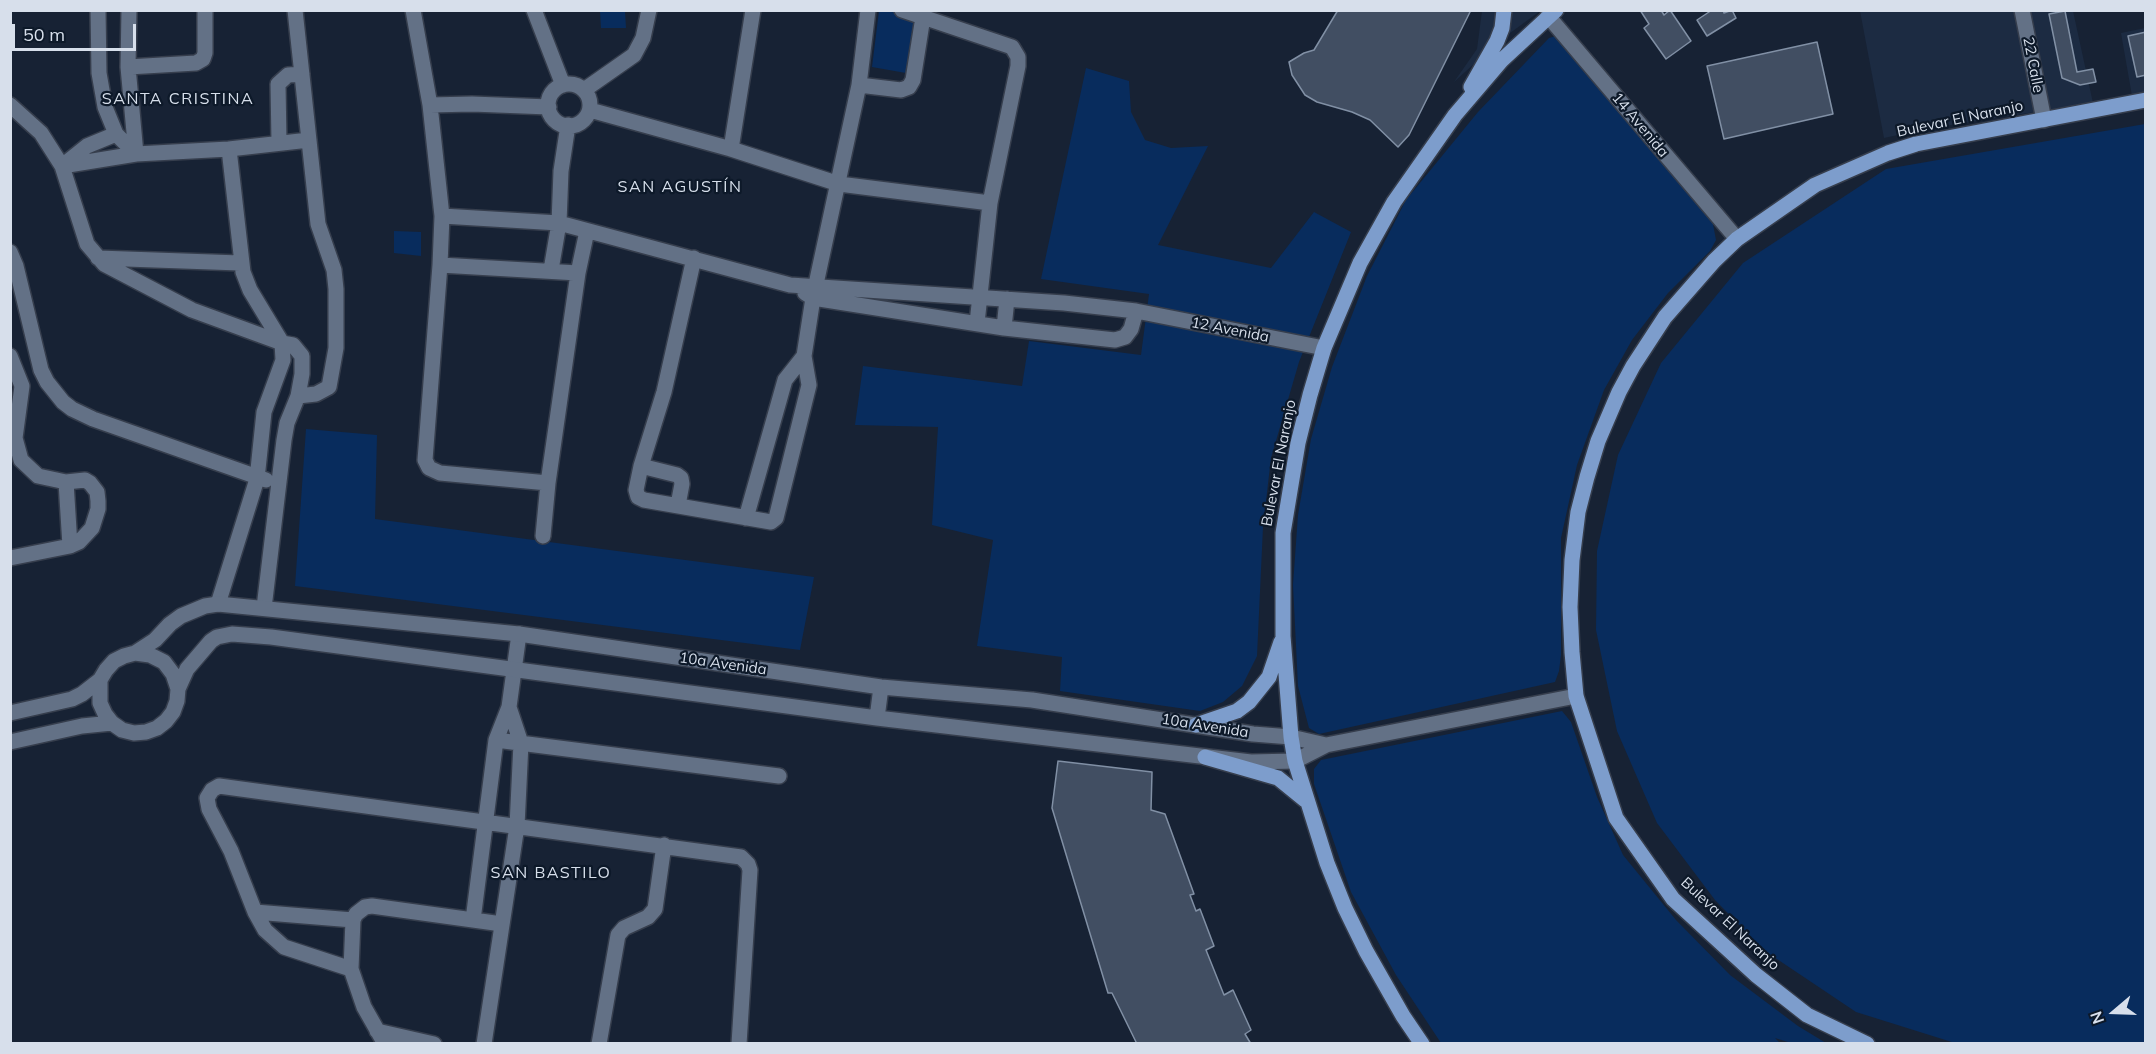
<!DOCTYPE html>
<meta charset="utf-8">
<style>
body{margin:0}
#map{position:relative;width:2156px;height:1054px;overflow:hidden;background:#172234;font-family:Mulish,sans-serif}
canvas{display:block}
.frame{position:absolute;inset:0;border:12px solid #d7dfeb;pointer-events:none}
.north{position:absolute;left:2084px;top:982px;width:60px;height:60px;-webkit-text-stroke:4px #0d1929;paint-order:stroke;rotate:251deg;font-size:16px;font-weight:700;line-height:24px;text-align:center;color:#d7dfeb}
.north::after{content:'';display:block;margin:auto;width:21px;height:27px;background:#d7dfeb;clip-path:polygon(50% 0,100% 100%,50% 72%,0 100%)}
.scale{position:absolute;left:12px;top:24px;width:124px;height:27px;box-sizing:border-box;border:3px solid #d7dfeb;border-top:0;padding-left:8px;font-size:18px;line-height:21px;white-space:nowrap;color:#d7dfeb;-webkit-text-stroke:4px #0d1929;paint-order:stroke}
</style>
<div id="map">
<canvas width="2156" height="1054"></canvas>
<div class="frame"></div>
<div class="north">N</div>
<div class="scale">50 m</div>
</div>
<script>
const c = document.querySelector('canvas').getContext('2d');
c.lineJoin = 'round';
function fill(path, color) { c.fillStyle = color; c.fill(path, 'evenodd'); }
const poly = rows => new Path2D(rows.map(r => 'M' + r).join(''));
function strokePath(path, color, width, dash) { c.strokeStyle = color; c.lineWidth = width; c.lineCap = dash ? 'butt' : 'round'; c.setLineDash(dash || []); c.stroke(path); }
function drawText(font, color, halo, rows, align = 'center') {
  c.font = font + ' Mulish,sans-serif'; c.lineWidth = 4.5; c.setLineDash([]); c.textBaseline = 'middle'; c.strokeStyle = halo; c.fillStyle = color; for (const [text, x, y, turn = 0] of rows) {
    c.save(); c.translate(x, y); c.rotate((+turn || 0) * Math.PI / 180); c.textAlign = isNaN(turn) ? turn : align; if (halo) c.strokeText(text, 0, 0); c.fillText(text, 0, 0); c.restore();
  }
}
const built = poly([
 [1482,11,1540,11,1498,42,1454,82,1477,49],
 [1860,11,2073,11,2093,103,1925,129,1884,138],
 [2145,28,2145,92,2132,96,2121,33]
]);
const green = poly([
 [600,11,625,11,626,28,601,28],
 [879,11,915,14,906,73,872,67],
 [1556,36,1712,219,1716,240,1710,251,1668,293,1632,340,1604,390,1577,465,1561,538,1561,655,1559,671,1555,682,1319,734,1309,728,1298,686,1293,585,1298,515,1311,439,1332,367,1367,276,1406,200,1478,112,1549,38],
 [1086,68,1129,81,1131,112,1145,140,1171,148,1208,146,1158,245,1271,268,1314,212,1351,232,1299,362,1271,458,1263,527,1257,656,1242,686,1223,702,1200,711,1060,691,1062,657,977,646,993,540,932,525,938,427,855,425,863,366,1022,386,1029,341,1141,355,1149,294,1041,279],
 [2145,124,2145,1043,1955,1043,1856,1012,1765,951,1715,900,1657,823,1617,731,1596,630,1597,551,1618,455,1661,363,1743,263,1886,169],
 [394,231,421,232,421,256,394,253],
 [306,429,377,435,375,519,814,577,800,650,295,586],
 [1562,711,1571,722,1597,797,1623,855,1676,920,1730,975,1798,1026,1826,1043,1791,1043,1775,1038,1780,1043,1441,1043,1396,975,1351,892,1314,784,1314,769,1321,760]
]);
const building = poly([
 [1338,10,1471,10,1409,135,1398,147,1370,120,1352,112,1317,102,1305,95,1292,75,1289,62,1304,53,1314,50,1338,10],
 [1640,10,1661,10,1664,15,1670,10,1691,41,1666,59,1644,28,1649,24,1640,10],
 [1712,10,1723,10,1724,13,1732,10,1736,18,1707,36,1697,20,1712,10],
 [2065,11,2077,72,2093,69,2096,82,2080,85,2062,78,2049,14,2065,11],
 [2146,32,2146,75,2137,77,2128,36,2146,32],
 [1817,42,1833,114,1724,139,1707,66,1817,42],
 [1058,761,1152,772,1151,810,1165,814,1194,894,1190,895,1196,911,1200,909,1214,946,1206,950,1224,995,1233,990,1251,1030,1245,1034,1251,1044,1137,1044,1112,993,1108,993,1052,808,1058,761]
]);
const street = poly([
 [98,10,99,73,105,107,116,134,136,154,229,149,309,140],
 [295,10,318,224,334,270,336,289,336,348,329,387,316,394,298,396],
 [413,10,430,105,442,216,440,265,425,460,429,468,440,473,548,483],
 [534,10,563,85],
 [902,10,1012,47,1018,57,1018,66,990,203,977,323],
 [2022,10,2044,120],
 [128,67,196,63,203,59,205,53,205,10],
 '548 105a21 21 0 1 1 42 0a21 21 0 1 1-42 0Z',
 [859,85,901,90,909,87,913,80,923,17],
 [584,90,634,55,643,38,649,10],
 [10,105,41,133,62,166,87,244,104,264,192,310,282,343,293,345,302,356,302,374,298,396,287,423,284,440,264,608],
 [430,105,472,104,549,107],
 [590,110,731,149,839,184,990,203],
 [279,142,278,84,288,75,302,74],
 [731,149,753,10],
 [62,166,136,154,128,67,129,10],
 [62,166,87,146,116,134],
 [442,216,559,223,790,285,1064,303,1136,311,1324,348],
 [10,252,16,266,41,370,47,382,63,402,72,409,93,419,266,480],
 [98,258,240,263],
 [694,258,664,392,641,466,636,490,638,497,644,500,771,522,776,518,809,385,804,356,813,298,859,85,868,10],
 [440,265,578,273],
 [551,270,559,223,561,171,568,125],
 [805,293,813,298,1004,328,1115,340,1125,337,1131,329,1136,311],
 [1004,328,1007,299],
 [10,356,22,386,15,438,21,460,38,476,66,482,85,480,90,483,97,492,98,501,98,509,92,528,79,542,70,546,10,558],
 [641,466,677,475,681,478,682,484,678,505],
 [66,482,70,546],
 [746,518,785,380,804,356],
 [543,536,548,483,578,273,587,231],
 [218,604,257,479,264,412,283,360,282,343,250,290,243,272,229,149],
 [496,740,779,776],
 [255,912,353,920],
 [473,920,496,740,509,707,519,634],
 [351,969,284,947,265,930,255,912,231,851,209,809,207,798,212,790,219,786,741,857,748,864,750,870,739,1044],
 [377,1031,434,1044],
 [385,1044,364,1007,351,969,353,920,356,914,365,907,372,906,502,924],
 [484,1044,517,826,521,743,509,707],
 [599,1044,618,935,624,928,648,917,655,909,664,845]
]);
const secondary = poly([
 [1548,16,1737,239],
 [135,653,155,640,170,624,181,616,205,606,218,604,519,634,881,687,1032,700,1253,734,1291,737,1326,745],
 [178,689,173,674,164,662,150,655,135,653,124,656,114,661,106,670,100,680,100,703,105,714,112,723,122,730,134,733,146,732,157,728,166,721,173,712,177,701,178,689,187,669,211,641,217,637,232,634,271,637,877,718,1251,762,1295,761,1326,745,1576,696],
 [10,713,72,699,82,694,100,680],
 [877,718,881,687],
 [10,742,82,726,112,723]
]);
const primary = poly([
 [1471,87,1497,41,1502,28,1504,10],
 [1196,725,1237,711,1249,702,1269,677,1281,642],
 [1205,757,1278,778,1305,800],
 [1422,1044,1403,1016,1366,951,1345,908,1327,863,1295,761,1291,737,1283,636,1283,533,1298,443,1310,395,1324,348,1360,263,1394,202,1455,115,1502,60,1556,10],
 [1867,1044,1807,1015,1756,975,1673,899,1616,818,1576,696,1572,652,1570,607,1572,560,1578,512,1587,477,1598,441,1619,392,1633,366,1665,317,1714,261,1737,239,1815,185,1888,153,1916,144,2146,100]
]);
const streetNames = [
 ["22 Calle",2033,65,79],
 ["Bulevar El Naranjo",1960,119,-12],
 ["14 Avenida",1640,125,50],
 ["12 Avenida",1230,330,11],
 ["Bulevar El Naranjo",1279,463,-79],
 ["10a Avenida",723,664,8],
 ["10a Avenida",1205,726,9],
 ["Bulevar El Naranjo",1730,924,43]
];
const neighbourhoodNames = [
 ["SANTA CRISTINA",178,99],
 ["SAN AGUSTÍN",680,187],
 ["SAN BASTILO",551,873]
];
fill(built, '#1c2b42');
fill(green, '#082c5d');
fill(building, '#414e62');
strokePath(building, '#8190a5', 1.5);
strokePath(street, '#363e4d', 18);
strokePath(secondary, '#363e4d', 18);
strokePath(primary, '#363e4d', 18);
strokePath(street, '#637186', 15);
strokePath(secondary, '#637186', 15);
strokePath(primary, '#7d9dcc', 15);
drawText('15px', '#d7dfeb', '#0d1929', streetNames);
c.letterSpacing = '1.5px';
drawText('16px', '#d7dfeb', '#0d1929', neighbourhoodNames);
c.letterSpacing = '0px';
</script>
